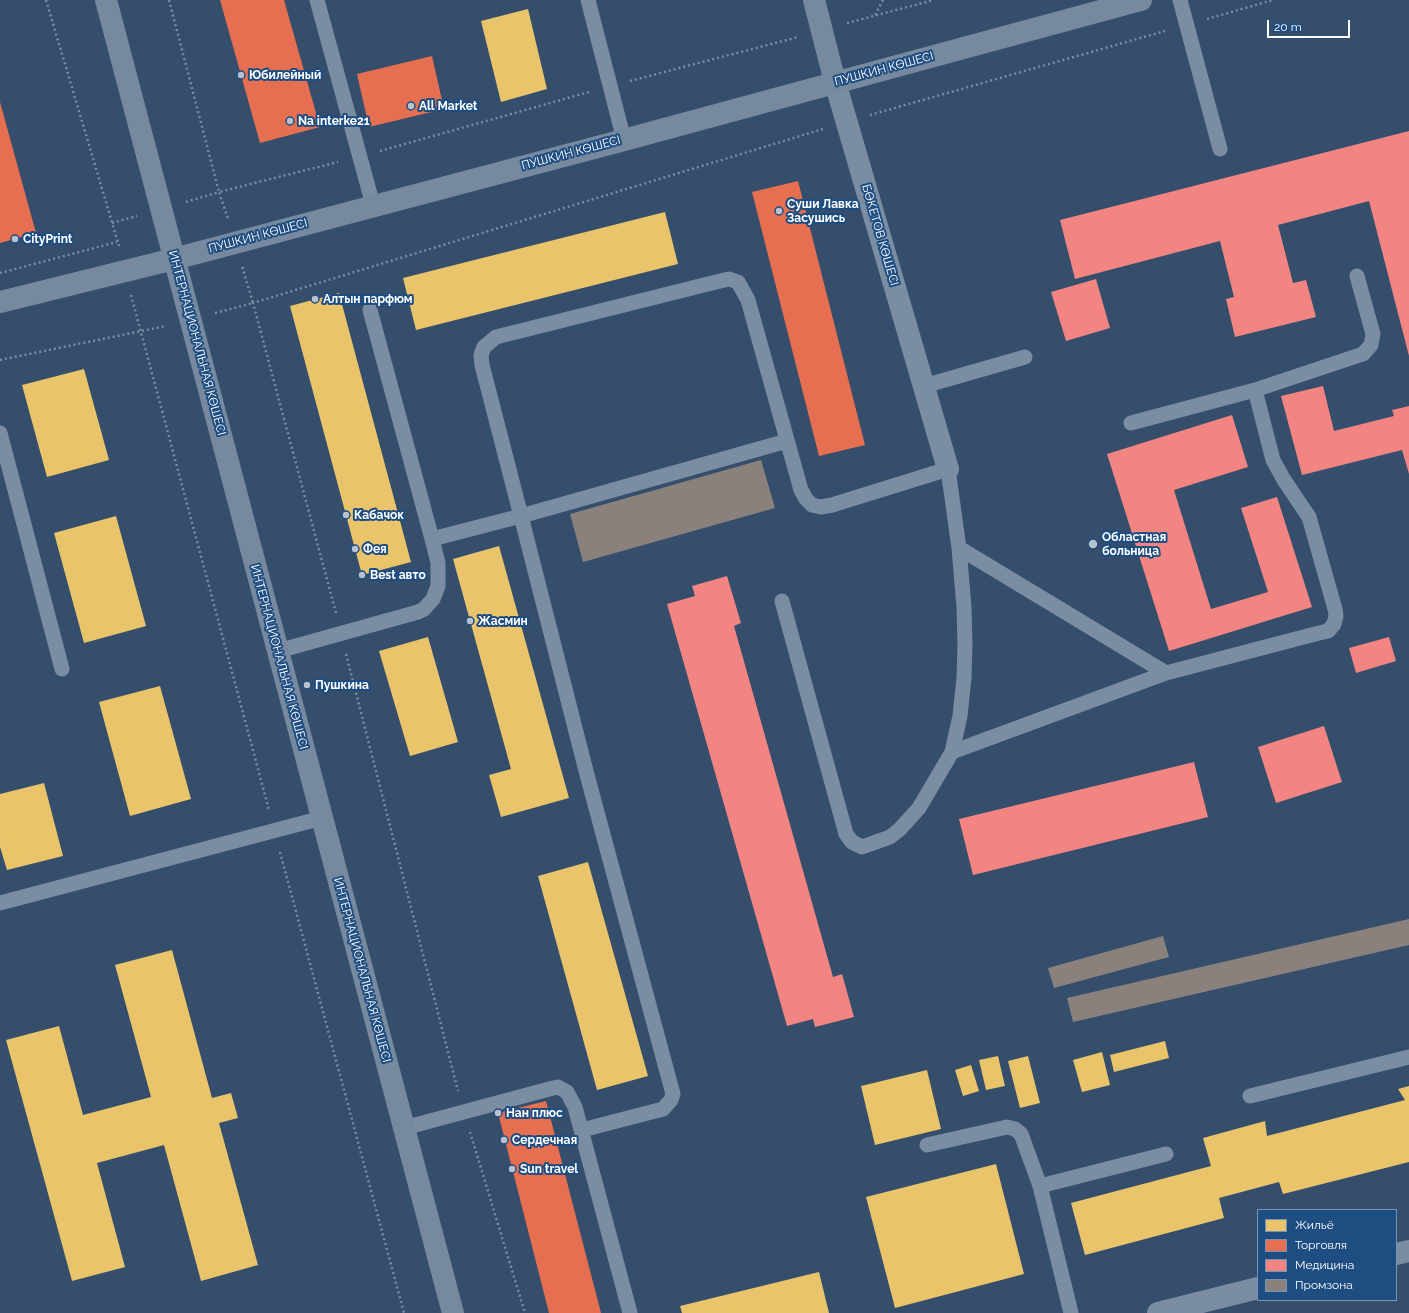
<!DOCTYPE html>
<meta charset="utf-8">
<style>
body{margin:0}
#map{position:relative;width:1409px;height:1313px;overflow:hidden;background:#354e6c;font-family:Raleway,sans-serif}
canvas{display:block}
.legend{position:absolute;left:1257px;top:1209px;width:140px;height:92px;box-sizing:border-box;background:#1e4d82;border:1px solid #7894b4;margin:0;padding:5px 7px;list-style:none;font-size:12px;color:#fff}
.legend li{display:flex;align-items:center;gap:8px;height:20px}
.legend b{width:20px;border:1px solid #7894b4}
.scale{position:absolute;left:1267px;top:20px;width:83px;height:18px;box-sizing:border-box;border:2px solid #fff;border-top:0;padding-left:5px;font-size:12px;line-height:14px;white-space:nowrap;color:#fff;-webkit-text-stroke:3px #1e4d82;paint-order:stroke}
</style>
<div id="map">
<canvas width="1409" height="1313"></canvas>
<ul class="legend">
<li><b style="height:11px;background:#e9c46a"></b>Жильё</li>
<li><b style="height:11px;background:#e76f51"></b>Торговля</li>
<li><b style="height:11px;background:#f28482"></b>Медицина</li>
<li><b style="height:11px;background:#8a817c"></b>Промзона</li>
</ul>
<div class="scale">20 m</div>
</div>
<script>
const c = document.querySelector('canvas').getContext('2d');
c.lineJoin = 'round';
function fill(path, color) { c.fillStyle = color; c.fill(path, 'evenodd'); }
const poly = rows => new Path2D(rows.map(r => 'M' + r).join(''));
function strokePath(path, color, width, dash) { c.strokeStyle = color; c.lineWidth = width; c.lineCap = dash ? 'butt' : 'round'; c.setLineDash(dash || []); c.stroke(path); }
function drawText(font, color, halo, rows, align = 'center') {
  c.font = font + ' Raleway,sans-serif'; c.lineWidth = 4; c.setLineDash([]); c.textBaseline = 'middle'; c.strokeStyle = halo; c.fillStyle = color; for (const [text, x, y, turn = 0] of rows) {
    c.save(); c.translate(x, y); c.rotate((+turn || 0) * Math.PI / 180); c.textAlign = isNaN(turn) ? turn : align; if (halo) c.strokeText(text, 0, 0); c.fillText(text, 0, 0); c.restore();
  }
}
const homes = poly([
 [528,9,547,89,501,102,481,21],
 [665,212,678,264,416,330,403,278],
 [339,293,411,562,362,575,290,306],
 [84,369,109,460,47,477,22,385],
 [116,516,146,626,84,643,54,533],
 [499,546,569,798,501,817,489,775,511,769,453,559],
 [428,637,458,742,410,756,379,651],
 [160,686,191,799,130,816,99,702],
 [44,783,63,856,7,870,0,847,0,794],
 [588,862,648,1076,597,1090,538,876],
 [172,950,212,1098,231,1093,238,1118,219,1123,258,1265,201,1281,164,1145,97,1163,125,1267,72,1281,6,1040,59,1026,83,1115,151,1097,115,965],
 [1165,1041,1169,1058,1114,1072,1110,1055],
 [1102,1052,1110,1085,1082,1092,1073,1060],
 [998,1056,1005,1086,986,1090,979,1060],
 [1028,1056,1040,1103,1020,1108,1008,1061],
 [971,1065,979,1091,963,1096,955,1070],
 [927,1070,941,1129,875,1145,861,1086],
 [1409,1086,1409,1162,1283,1194,1279,1182,1219,1198,1224,1218,1085,1255,1071,1203,1211,1166,1203,1138,1265,1121,1267,1136,1405,1100,1398,1089],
 [996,1164,1024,1274,895,1308,866,1197],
 [819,1272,829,1313,682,1313,680,1306]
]);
const shops = poly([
 [220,0,284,0,320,127,260,143],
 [432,56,444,109,369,127,357,74],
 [0,102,36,233,0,243],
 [798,181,865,445,819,456,752,192],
 [546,1101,601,1313,549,1313,498,1113]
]);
const health = poly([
 [1409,131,1409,356,1369,201,1278,225,1293,283,1306,280,1316,317,1235,337,1226,299,1234,297,1220,241,1075,279,1060,220],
 [1096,279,1110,328,1066,341,1051,292],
 [1323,386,1334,431,1394,416,1392,410,1409,406,1409,474,1402,450,1302,475,1281,396],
 [1232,415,1248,467,1174,490,1211,609,1268,592,1241,508,1277,497,1312,607,1169,651,1107,454],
 [727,576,741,623,734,626,833,977,842,974,854,1017,815,1027,813,1019,787,1026,667,604,695,596,692,586],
 [1389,637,1396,661,1356,673,1349,648],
 [1324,726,1342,782,1276,803,1258,747],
 [1194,762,1208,817,973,875,959,819]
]);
const industry = poly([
 [761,460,775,508,583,562,570,514],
 [1409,919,1409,945,1073,1022,1067,998],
 [1163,936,1169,957,1054,988,1048,968]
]);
const path = poly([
 [46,0,119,246],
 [169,0,219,192,338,162],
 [875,15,883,0],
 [1207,19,1273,0],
 [847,23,934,0],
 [630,81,798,37],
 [870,115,1165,31],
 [380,151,589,92],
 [186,202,219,192,228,219],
 [112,223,137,216],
 [0,273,117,242],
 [131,295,269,810],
 [215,313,253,303,242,266],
 [0,360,166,326],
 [336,613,253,303,823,129],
 [346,654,458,1091],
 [280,852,404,1313],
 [470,1132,525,1313]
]);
const lane = poly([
 [317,0,373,205],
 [588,0,624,140],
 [1180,0,1220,149],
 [370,310,432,539],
 [924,386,1025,357],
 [1131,423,1255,390],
 [0,433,62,669],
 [787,441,521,516,482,365,481,355,484,347,496,337,720,281,729,279,738,282,748,300,801,490,806,499,812,505,821,507,832,505,948,469,959,548,964,607,965,645,964,678,960,716,952,752,1166,673,959,548],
 [782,601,846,834,852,842,862,847,890,837,900,829,919,808,952,752],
 [278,651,418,612,424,609,433,599,438,586,438,563,432,539,521,516,586,771,673,1094,671,1100,663,1109,582,1130],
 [1166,673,1319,633,1328,631,1334,624,1336,616,1335,609,1309,517,1284,480,1273,460,1255,390,1363,354,1371,345,1373,334,1357,276],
 [0,903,322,818],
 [1250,1096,1409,1057],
 [404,1128,553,1088,558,1087,567,1092,575,1107,630,1313],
 [927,1145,1007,1127,1015,1129,1021,1134,1040,1186,1071,1313],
 [1040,1186,1166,1154]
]);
const street = poly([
 [835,82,948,469],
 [1396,1254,1409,1251],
 [1158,1313,1258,1288]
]);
const secondary = poly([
 [106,0,453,1313],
 [814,0,835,82],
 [0,302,174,259,624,140,1141,0]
]);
const markers = [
 [241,75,4,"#b8c1cc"],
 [411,106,4,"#b8c1cc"],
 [290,121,4,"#b8c1cc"],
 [779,211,4,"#b8c1cc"],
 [15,239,4,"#b8c1cc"],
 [315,299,4,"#b8c1cc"],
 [346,515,4,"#b8c1cc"],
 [1093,544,5,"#b8c1cc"],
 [355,549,4,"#b8c1cc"],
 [362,575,4,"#b8c1cc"],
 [470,621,4,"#b8c1cc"],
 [307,685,4,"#b8c1cc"],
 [498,1113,4,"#b8c1cc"],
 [504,1140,4,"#b8c1cc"],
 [512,1169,4,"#b8c1cc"]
];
const streetNames = [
 ["ПУШКИН КӨШЕСІ",884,69,-15],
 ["ПУШКИН КӨШЕСІ",571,153,-15],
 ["БӨКЕТОВ КӨШЕСІ",880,235,74],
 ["ПУШКИН КӨШЕСІ",258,236,-15],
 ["ИНТЕРНАЦИОНАЛЬНАЯ КӨШЕСІ",197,343,75],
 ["ИНТЕРНАЦИОНАЛЬНАЯ КӨШЕСІ",279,657,75],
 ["ИНТЕРНАЦИОНАЛЬНАЯ КӨШЕСІ",362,970,75]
];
const poiNames = [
 ["Юбилейный",249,75],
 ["All Market",419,106],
 ["Na interke21",298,121],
 ["Суши Лавка",787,204],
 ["Засушись",787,218],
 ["CityPrint",23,239],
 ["Алтын парфюм",323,299],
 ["Кабачок",354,515],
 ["Областная",1102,537],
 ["больница",1102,551],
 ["Фея",363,549],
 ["Best авто",370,575],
 ["Жасмин",478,621],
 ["Пушкина",315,685],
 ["Нан плюс",506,1113],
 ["Сердечная",512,1140],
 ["Sun travel",520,1169]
];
fill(homes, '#e9c46a');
fill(shops, '#e76f51');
fill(health, '#f28482');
fill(industry, '#8a817c');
strokePath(path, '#7b8da2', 2.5, [2, 3]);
strokePath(lane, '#7b8da2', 15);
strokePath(street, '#7b8da2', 22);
strokePath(secondary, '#76899e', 22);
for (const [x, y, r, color] of markers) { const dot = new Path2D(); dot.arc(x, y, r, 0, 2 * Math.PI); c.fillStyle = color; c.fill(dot); strokePath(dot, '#1e4d82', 1.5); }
drawText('12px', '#fff', '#1e4d82', streetNames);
drawText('bold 12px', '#fff', '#1e4d82', poiNames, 'left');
</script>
